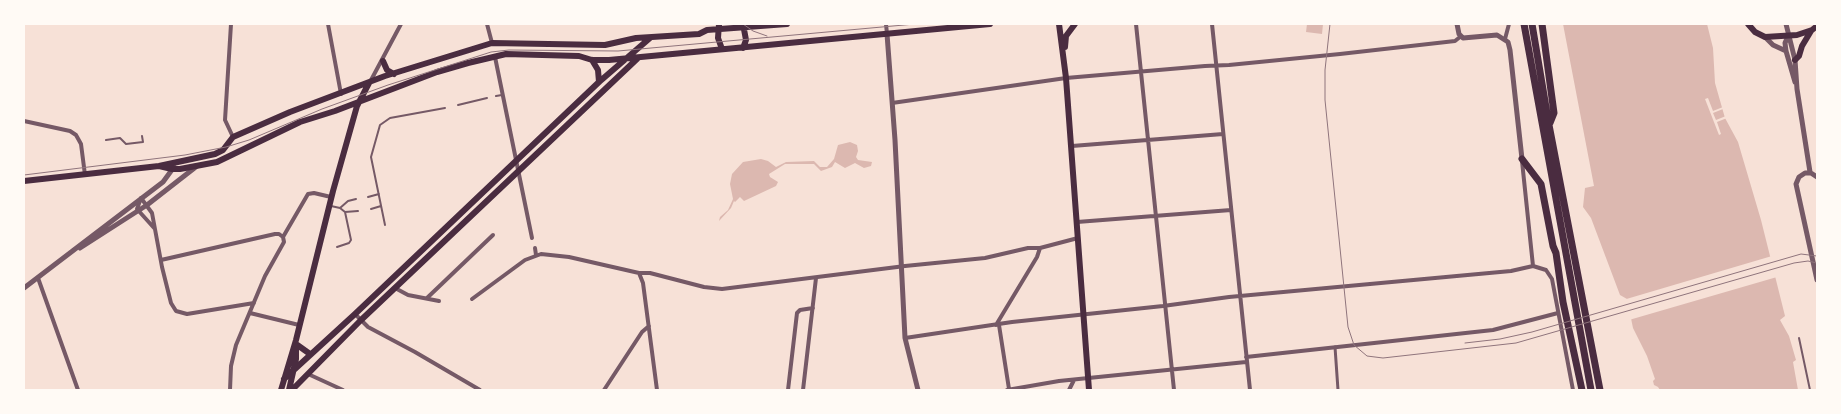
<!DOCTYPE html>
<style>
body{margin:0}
#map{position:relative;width:1841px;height:414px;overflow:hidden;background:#f7e1d7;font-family:"IBM Plex Sans",sans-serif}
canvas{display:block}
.frame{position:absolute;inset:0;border:25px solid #fffaf5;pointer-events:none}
</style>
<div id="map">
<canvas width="1841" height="414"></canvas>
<div class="frame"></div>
</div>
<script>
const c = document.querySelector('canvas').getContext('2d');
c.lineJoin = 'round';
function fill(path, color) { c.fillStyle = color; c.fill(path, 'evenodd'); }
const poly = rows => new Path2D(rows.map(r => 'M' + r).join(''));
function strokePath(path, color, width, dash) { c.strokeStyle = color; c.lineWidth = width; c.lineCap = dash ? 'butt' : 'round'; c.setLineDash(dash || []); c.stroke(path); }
const water = poly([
 [1307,24,1323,24,1322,34,1306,32],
 [1563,24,1707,24,1713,48,1715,83,1725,118,1738,142,1761,220,1785,316,1780,320,1789,336,1796,360,1793,362,1798,390,1660,390,1658,387,1654,385,1653,381,1655,379,1647,356,1633,328,1627,299,1620,295,1591,218,1583,207,1585,188,1594,186],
 [850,142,857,145,858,151,856,157,858,160,872,162,871,166,864,168,855,163,845,168,835,162,832,167,821,171,814,164,785,164,769,174,770,177,778,182,776,186,744,201,740,197,735,202,734,201,731,208,719,221,720,217,728,210,733,199,730,184,732,174,743,162,761,159,768,161,776,167,786,162,814,161,820,167,827,167,834,159,838,145]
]);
const pier = poly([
 [1708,98,1713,111,1723,107,1723,109,1713,113,1716,120,1726,116,1727,118,1717,122,1721,134,1719,135,1705,99],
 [1772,256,1777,277,1629,320,1625,300,1623,300]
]);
const service = poly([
 [496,96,502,95],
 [458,105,487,98],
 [106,140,120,138,126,144,143,142,142,136],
 [368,197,379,194],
 [356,199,348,201,340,208,345,212,358,211],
 [331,206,340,208],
 [371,209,381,206],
 [385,225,371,157,380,125,390,118,445,108],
 [337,247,349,243,351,240,345,212],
 [1799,338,1810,390]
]);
const pedestrian = poly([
 [1335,347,1338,390]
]);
const minor = poly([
 [231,24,225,120,233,137],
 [328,24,341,94],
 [487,24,492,43],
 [886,24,887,34],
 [1136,24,1174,390],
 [1212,24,1250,390],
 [1505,39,1509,24],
 [495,57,532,238],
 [370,82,401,24],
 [892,103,1066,78,1205,66,1229,65,1340,54,1455,41,1460,37],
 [24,121,70,131,76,135,81,144,85,175],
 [1072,146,1223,134],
 [1522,161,1533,266],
 [1077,222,1231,210],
 [155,229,137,209,141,198,152,213,162,267,171,303,176,311,187,314,254,303],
 [535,248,536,255],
 [161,260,275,234,279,234,283,237],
 [639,273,643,283,657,390],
 [38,278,78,390],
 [395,288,408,295,439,301],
 [427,298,493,235],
 [472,299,525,260,541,254,569,257,639,273,650,273,704,287,722,289,905,266,985,258,1028,248,1040,248,1078,238],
 [250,313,299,325],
 [355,314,368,327,415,352,480,390],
 [996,325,1037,257,1040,248],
 [999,325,1009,389],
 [905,338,1012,322,1163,306,1229,297,1511,271,1533,266,1546,270,1552,279,1573,390],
 [1246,357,1493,330,1558,313],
 [308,374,343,390],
 [230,390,231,366,236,345,265,276,284,242,283,237,308,194,314,193,331,197],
 [604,390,642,332,649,326],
 [788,390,797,313,800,310,813,308],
 [803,390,816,278],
 [1007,390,1059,381,1246,362],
 [1069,390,1074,380]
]);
const tertiary = poly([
 [1457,24,1459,34,1463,38,1497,35,1508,42,1510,50,1522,159],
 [1786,24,1795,60,1797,89,1810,172],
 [887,34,895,140,905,338,918,390],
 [1788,36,1785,43,1786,51,1795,82],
 [1765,37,1773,45,1786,51],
 [1817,177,1811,173,1805,173,1799,177,1796,184,1817,280],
 [80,248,147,205,197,166],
 [24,288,163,182,174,167]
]);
const secondary = poly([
 [719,24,718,38,722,49],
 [1059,24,1066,78,1089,390],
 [1748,24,1755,32,1765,37,1797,35,1812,30,1817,26],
 [1065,47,1066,36,1075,24],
 [743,48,746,40,743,24],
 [592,60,598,70,599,82],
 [1795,60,1799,56,1802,46,1811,31],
 [383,61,387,70,394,74],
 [159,166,172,169,180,169,217,162,300,122,335,111,437,72,468,63,506,54,579,56,592,60,609,60,990,24],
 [24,181,159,166,215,154,223,150,233,137,290,112,385,76,492,43,605,45,636,38,699,34,707,30,787,24],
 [296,344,310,354],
 [284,379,355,314,599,82,650,38],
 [281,390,296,340,333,191,357,106,369,83],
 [289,390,296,359,296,344],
 [292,390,360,321,638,58]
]);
const trunk = poly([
 [1524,24,1591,390],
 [1532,24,1549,125,1600,390],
 [1542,24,1554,113,1550,123],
 [1522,159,1541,184,1553,246,1556,253,1563,302,1582,390]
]);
const tram = poly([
 [743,24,753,31,767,36],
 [1330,24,1325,70,1325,100,1348,327,1354,345,1367,356,1383,358,1516,343,1794,263,1808,261,1817,263],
 [24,175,185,155,226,147,249,140,322,109,388,85,491,52,509,50,618,51,915,24],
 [1465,343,1500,339,1532,332,1801,254,1817,256]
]);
fill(water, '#dcb8b0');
fill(pier, '#f7e1d7');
strokePath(service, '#755966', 2);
strokePath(pedestrian, '#755966', 3);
strokePath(minor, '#755966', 4);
strokePath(tertiary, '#755966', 5);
strokePath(secondary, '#4a2c40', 6);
strokePath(trunk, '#4a2c40', 7);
strokePath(tram, '#8f747c', 1);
</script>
